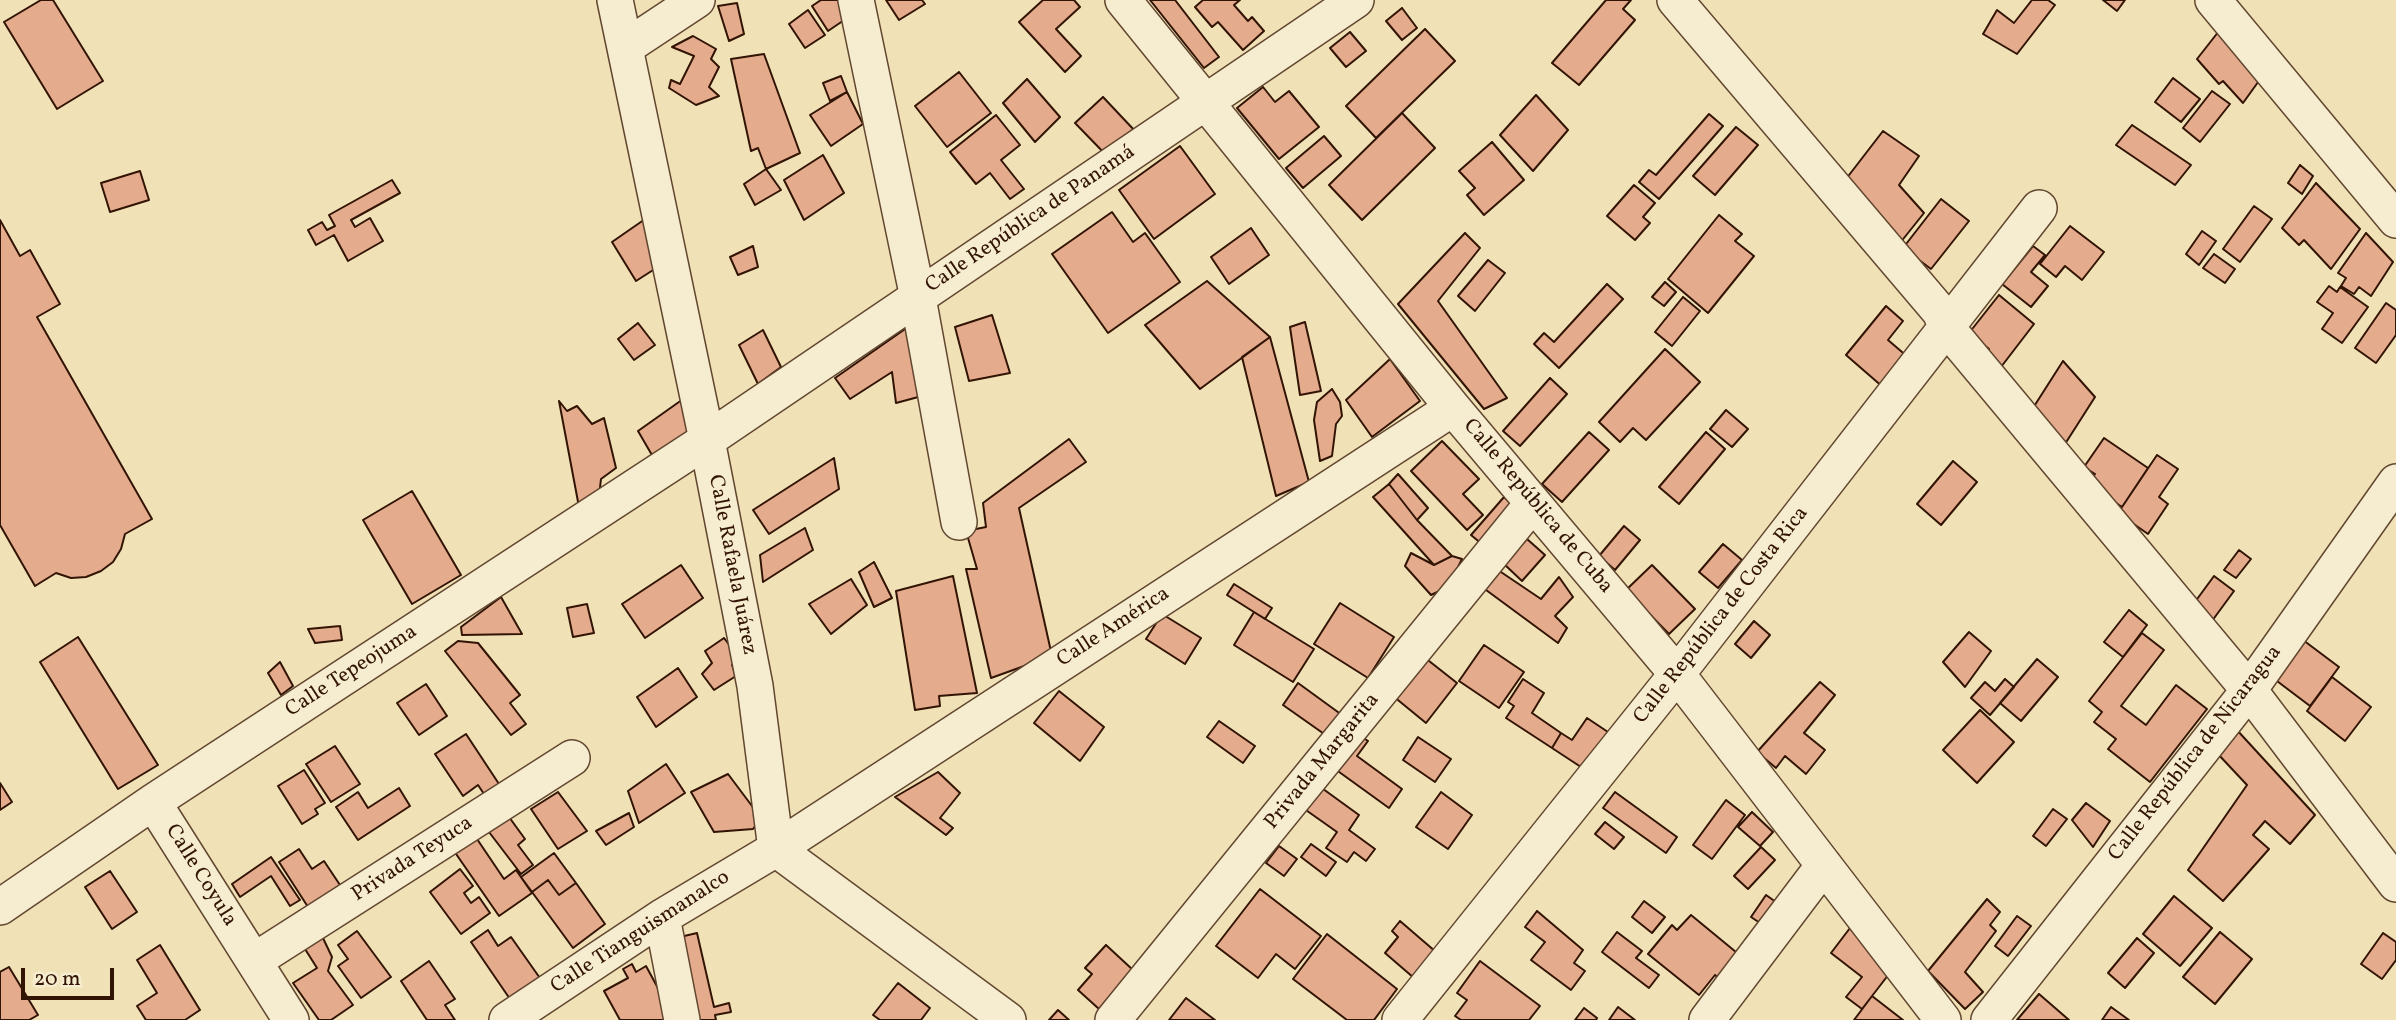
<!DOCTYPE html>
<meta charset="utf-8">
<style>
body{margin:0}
#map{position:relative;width:2396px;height:1020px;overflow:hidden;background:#f1e1b6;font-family:Vollkorn,serif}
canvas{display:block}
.scale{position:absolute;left:21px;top:968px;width:93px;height:32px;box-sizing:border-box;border:4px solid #321404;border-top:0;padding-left:9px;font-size:21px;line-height:24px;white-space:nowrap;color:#321404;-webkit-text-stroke:5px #f6ecd0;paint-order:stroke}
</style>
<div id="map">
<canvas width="2396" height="1020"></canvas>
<div class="scale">20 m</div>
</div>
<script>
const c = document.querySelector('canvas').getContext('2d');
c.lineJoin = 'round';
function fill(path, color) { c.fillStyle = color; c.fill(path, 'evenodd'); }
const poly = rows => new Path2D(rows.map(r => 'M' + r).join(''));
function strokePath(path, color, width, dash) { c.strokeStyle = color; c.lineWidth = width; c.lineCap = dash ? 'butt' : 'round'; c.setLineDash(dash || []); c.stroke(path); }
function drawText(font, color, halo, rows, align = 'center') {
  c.font = font + ' Vollkorn,serif'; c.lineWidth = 5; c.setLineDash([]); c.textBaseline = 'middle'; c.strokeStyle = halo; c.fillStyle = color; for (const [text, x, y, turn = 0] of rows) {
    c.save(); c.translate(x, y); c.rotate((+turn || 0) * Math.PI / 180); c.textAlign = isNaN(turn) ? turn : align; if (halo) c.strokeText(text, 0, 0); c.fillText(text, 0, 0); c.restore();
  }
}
const building = poly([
 [41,0,53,0,103,81,57,109,4,22,41,0],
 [821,0,848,0,856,12,828,31,812,6,821,0],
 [886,0,922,0,925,4,899,20,886,0],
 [1043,0,1074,0,1080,7,1056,29,1081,56,1065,72,1019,22,1043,0],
 [1150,0,1175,0,1219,57,1204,68,1150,0],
 [1203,0,1240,0,1234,5,1248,21,1252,17,1264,31,1243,50,1218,22,1212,27,1195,7,1203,0],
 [1606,0,1631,0,1623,9,1635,20,1579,85,1552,63,1606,0],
 [2032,0,2048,0,2055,5,2017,54,1983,34,1997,10,2014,23,2032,0],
 [2103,0,2125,0,2117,11,2103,0],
 [737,3,744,34,729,41,718,6,737,3],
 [1402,8,1417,28,1402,40,1386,21,1402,8],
 [808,10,825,35,805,48,789,24,808,10],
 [1425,29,1455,61,1376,138,1346,106,1425,29],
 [2219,31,2261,78,2243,103,2223,81,2219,84,2197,59,2219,31],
 [1350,32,1366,51,1346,67,1330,48,1350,32],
 [693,36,716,49,711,59,719,67,709,87,719,96,696,105,669,88,671,80,680,84,694,56,672,47,693,36],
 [764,54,800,153,766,169,758,148,751,151,731,59,764,54],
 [959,72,991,113,947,147,915,106,959,72],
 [841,76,847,92,830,101,823,83,841,76],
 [2173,78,2200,99,2181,122,2155,102,2173,78],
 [1027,79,1060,117,1035,142,1003,103,1027,79],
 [1263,87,1275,102,1289,91,1319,127,1279,159,1237,108,1263,87],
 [2212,91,2230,104,2200,142,2183,128,2212,91],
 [847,92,863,124,831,146,810,115,847,92],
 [1536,95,1568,130,1533,171,1500,135,1536,95],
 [1103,97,1135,131,1108,157,1075,123,1103,97],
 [1402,113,1435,148,1362,220,1329,185,1402,113],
 [1709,114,1723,126,1659,199,1639,182,1649,170,1656,175,1709,114],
 [996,115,1020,145,1001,160,1024,189,1010,199,990,173,976,184,950,152,996,115],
 [2132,125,2191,165,2175,185,2116,145,2132,125],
 [1736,127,1758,145,1715,195,1693,176,1736,127],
 [1883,131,1919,156,1899,185,1924,213,1900,243,1846,179,1883,131],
 [1324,136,1341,156,1303,188,1286,168,1324,136],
 [1492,142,1524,180,1484,215,1467,195,1475,188,1459,171,1492,142],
 [1180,146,1215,194,1154,239,1119,190,1180,146],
 [823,155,844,193,804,220,784,180,823,155],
 [2300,165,2313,176,2302,194,2288,183,2300,165],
 [766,169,781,190,755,205,744,184,766,169],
 [140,171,149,200,110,212,101,183,140,171],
 [392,180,400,193,351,220,355,227,370,218,383,241,348,261,334,235,316,245,308,230,322,222,327,230,335,226,329,215,392,180],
 [2316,183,2360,229,2331,269,2304,240,2299,245,2282,228,2316,183],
 [1634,185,1655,203,1643,217,1650,223,1635,240,1607,216,1634,185],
 [1941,199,1969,221,1931,269,1903,248,1941,199],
 [2254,206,2272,219,2240,262,2223,249,2254,206],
 [1112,212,1133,242,1145,233,1180,282,1108,333,1052,254,1112,212],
 [1719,215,1742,234,1735,241,1754,256,1708,313,1668,279,1719,215],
 [648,217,664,263,636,281,612,242,648,217],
 [0,220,20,256,30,250,60,304,37,317,152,519,125,534,121,549,113,562,101,571,86,577,71,578,56,573,35,586,0,525,0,220],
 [2070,226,2104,252,2082,280,2065,266,2056,277,2040,264,2070,226],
 [1251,228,1269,255,1229,284,1211,257,1251,228],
 [2202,231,2216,241,2199,265,2186,254,2202,231],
 [1465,233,1480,248,1438,301,1507,398,1484,409,1398,304,1465,233],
 [2366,233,2393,262,2371,296,2359,287,2354,294,2341,286,2346,278,2338,273,2366,233],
 [753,246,758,267,738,275,730,257,753,246],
 [2033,246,2045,255,2031,272,2048,286,2031,307,2002,284,2033,246],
 [2214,254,2235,269,2225,283,2203,268,2214,254],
 [1488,260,1505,273,1475,311,1458,296,1488,260],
 [1207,281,1270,337,1200,389,1145,325,1207,281],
 [1665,282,1676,292,1664,306,1652,297,1665,282],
 [1607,284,1623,299,1559,368,1534,344,1544,333,1554,342,1607,284],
 [2329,286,2337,292,2340,287,2368,307,2342,343,2322,329,2333,313,2317,302,2329,286],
 [1999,295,2034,324,2001,367,1986,355,1989,349,1969,333,1999,295],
 [1683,297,1700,311,1672,346,1655,332,1683,297],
 [2386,303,2396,310,2396,335,2376,363,2355,348,2386,303],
 [1886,306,1903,321,1888,340,1909,358,1884,388,1846,355,1886,306],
 [992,315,1010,373,969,381,955,327,992,315],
 [1305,322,1321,391,1300,395,1290,327,1305,322],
 [638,323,655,345,634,360,618,339,638,323],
 [908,327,922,396,896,403,892,372,850,399,835,378,908,327],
 [763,330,781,367,758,384,739,345,763,330],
 [1270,337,1309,482,1276,496,1242,357,1270,337],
 [1665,349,1700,382,1646,440,1633,428,1620,442,1599,422,1665,349],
 [1390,359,1420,401,1372,437,1346,400,1390,359],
 [2063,361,2095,397,2065,444,2033,408,2063,361],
 [1550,378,1567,394,1520,446,1503,431,1550,378],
 [1332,389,1340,402,1342,416,1336,424,1332,456,1320,461,1314,420,1317,402,1332,389],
 [686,397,702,427,656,462,638,431,686,397],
 [559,401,567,411,577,406,592,424,604,418,616,468,601,479,599,496,579,507,559,401],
 [1726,410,1748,429,1732,447,1710,429,1726,410],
 [1589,432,1609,450,1562,502,1542,484,1589,432],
 [1706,432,1725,449,1679,504,1659,487,1706,432],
 [2104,438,2148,468,2122,507,2088,484,2095,474,2084,467,2104,438],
 [1069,439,1086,462,1019,508,1052,656,991,678,966,569,977,569,966,531,986,527,983,503,1069,439],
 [1442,441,1479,479,1463,494,1483,515,1467,530,1411,471,1442,441],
 [2157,455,2178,469,2159,497,2168,504,2148,534,2118,513,2157,455],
 [834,458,839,489,769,534,753,510,834,458],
 [1953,461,1977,482,1941,525,1917,504,1953,461],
 [1398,474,1428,508,1417,520,1389,484,1398,474],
 [1389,484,1417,520,1452,556,1434,565,1373,497,1389,484],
 [412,491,461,575,412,604,363,520,412,491],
 [1504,497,1521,511,1489,550,1471,535,1504,497],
 [1624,526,1640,540,1615,570,1599,556,1624,526],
 [805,528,813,550,763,582,760,555,805,528],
 [1527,539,1545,555,1522,581,1504,564,1527,539],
 [1723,544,1742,560,1718,588,1699,572,1723,544],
 [2239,550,2251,559,2236,578,2224,570,2239,550],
 [1411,553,1434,565,1452,556,1462,559,1448,587,1431,595,1405,566,1411,553],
 [874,562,892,598,874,607,859,572,874,562],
 [681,565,703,598,645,638,622,604,681,565],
 [1652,565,1695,609,1669,634,1626,590,1652,565],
 [1492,566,1541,599,1559,577,1573,597,1555,616,1567,628,1558,643,1482,587,1492,566],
 [953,576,977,693,939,696,940,706,915,710,896,591,953,576],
 [2214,576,2234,591,2212,621,2192,606,2214,576],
 [851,579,867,605,831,634,809,604,851,579],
 [1234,584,1272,608,1265,619,1227,595,1234,584],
 [501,597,522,634,462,635,461,627,501,597],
 [1340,603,1394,637,1368,678,1314,644,1340,603],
 [587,604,594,633,573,637,567,608,587,604],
 [2129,610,2147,625,2123,657,2104,642,2129,610],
 [1254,612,1314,649,1293,682,1234,645,1254,612],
 [1162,614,1201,638,1185,664,1146,639,1162,614],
 [1754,621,1770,635,1751,658,1735,644,1754,621],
 [340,626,342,640,315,643,308,629,340,626],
 [1969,632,1991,651,1965,687,1943,662,1969,632],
 [2142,633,2164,650,2121,706,2146,725,2176,685,2207,709,2150,782,2108,749,2116,739,2094,722,2102,712,2089,701,2142,633],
 [78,637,158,765,118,789,40,662,78,637],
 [724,638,740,659,732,665,736,676,714,690,702,674,712,663,705,651,724,638],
 [2303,640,2339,667,2310,706,2273,678,2303,640],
 [458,641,478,643,520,695,510,703,526,724,511,735,445,651,458,641],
 [1484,645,1524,672,1499,708,1459,681,1484,645],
 [1424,657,1457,683,1426,723,1393,696,1424,657],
 [2037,659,2058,677,2021,721,2000,703,2037,659],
 [280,662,293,686,281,695,268,673,280,662],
 [678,668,697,697,656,727,637,697,678,668],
 [2332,677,2371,707,2345,741,2307,711,2332,677],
 [1523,679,1544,693,1532,713,1561,733,1552,748,1506,718,1514,706,1508,702,1523,679],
 [2005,679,2014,687,1990,715,1971,698,1985,682,1995,691,2005,679],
 [1820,682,1835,695,1804,733,1825,750,1806,774,1785,756,1776,768,1757,752,1820,682],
 [1298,683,1342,715,1327,736,1283,705,1298,683],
 [426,684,447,716,419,735,397,703,426,684],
 [1059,691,1104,727,1080,761,1034,723,1059,691],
 [1980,710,2014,742,1977,783,1943,750,1980,710],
 [1587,718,1608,732,1584,769,1552,748,1561,733,1572,740,1587,718],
 [1219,721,1255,746,1243,763,1207,737,1219,721],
 [2236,729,2315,815,2290,844,2265,821,2253,835,2269,849,2223,901,2188,870,2247,785,2217,753,2236,729],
 [466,734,501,787,486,797,478,785,463,796,435,754,466,734],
 [1359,735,1368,741,1357,756,1402,789,1389,808,1335,769,1359,735],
 [1418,737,1451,759,1435,782,1403,760,1418,737],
 [335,746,360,784,331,802,306,764,335,746],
 [666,764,685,793,639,823,628,791,666,764],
 [304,770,325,803,315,809,318,814,302,824,278,786,304,770],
 [938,772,960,793,940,818,953,828,946,835,895,797,938,772],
 [728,774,761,818,753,829,714,832,691,792,728,774],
 [0,783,12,802,0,810,0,783],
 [1319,786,1359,815,1349,830,1375,849,1366,861,1354,852,1347,862,1326,848,1337,832,1303,808,1319,786],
 [399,788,410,806,358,840,336,807,358,792,368,808,399,788],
 [558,792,587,831,558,849,531,809,558,792],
 [1441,792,1472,815,1448,849,1416,827,1441,792],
 [1615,792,1677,837,1666,853,1603,808,1615,792],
 [1726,800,1745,815,1712,859,1693,845,1726,800],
 [2086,803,2110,821,2093,847,2072,820,2086,803],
 [2053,809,2067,819,2046,846,2033,836,2053,809],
 [1752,812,1773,832,1760,846,1738,827,1752,812],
 [629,813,634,827,606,845,596,831,629,813],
 [509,817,525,839,518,845,533,865,521,874,489,832,509,817],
 [1605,822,1624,837,1614,849,1595,834,1605,822],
 [475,836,504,879,516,870,532,893,499,916,454,851,475,836],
 [1311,844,1336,862,1326,876,1301,857,1311,844],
 [1279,846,1297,859,1284,876,1266,863,1279,846],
 [1761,847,1775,860,1748,889,1734,876,1761,847],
 [299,849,312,869,324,861,340,885,308,907,279,862,299,849],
 [554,853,576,883,559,895,548,880,532,892,521,877,554,853],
 [271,857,300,900,290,906,271,876,240,897,232,884,271,857],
 [460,869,473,886,464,893,471,903,479,897,490,913,461,934,430,892,460,869],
 [110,871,137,912,112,929,85,887,110,871],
 [548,880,559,895,576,883,605,924,573,948,532,892,548,880],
 [1260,889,1321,936,1295,969,1276,954,1258,978,1216,946,1260,889],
 [1766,895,1783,907,1769,929,1751,917,1766,895],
 [2174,896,2212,928,2180,966,2143,934,2174,896],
 [1987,899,2000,912,1990,925,1996,931,1965,972,1983,992,1965,1009,1928,971,1987,899],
 [1644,901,1665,917,1652,933,1632,917,1644,901],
 [1537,911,1583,950,1574,963,1585,971,1571,990,1531,960,1545,942,1525,927,1537,911],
 [1691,915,1742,957,1723,982,1715,975,1699,995,1648,954,1672,925,1677,930,1691,915],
 [2017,916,2031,926,2008,956,1995,946,2017,916],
 [1400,921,1436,952,1414,978,1385,953,1398,937,1392,931,1400,921],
 [1850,928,1889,974,1862,1009,1846,997,1862,977,1831,953,1850,928],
 [488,930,498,946,511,937,542,981,512,1002,471,942,488,930],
 [357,931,391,977,361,998,338,966,348,959,338,945,357,931],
 [1617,932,1642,951,1636,958,1659,975,1649,988,1602,952,1617,932],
 [2220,932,2252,959,2215,1004,2183,977,2220,932],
 [697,933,714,1007,729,1003,731,1012,715,1015,716,1020,699,1020,680,937,697,933],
 [2383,933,2396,942,2396,960,2382,979,2361,964,2383,933],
 [1327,934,1397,989,1374,1020,1347,1020,1293,979,1327,934],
 [322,936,332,957,328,971,353,1005,331,1020,319,1020,293,983,317,968,305,949,322,936],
 [2137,938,2154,953,2125,988,2108,973,2137,938],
 [160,945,200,1010,185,1020,146,1020,137,1006,157,993,137,960,160,945],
 [1106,945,1133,970,1099,1009,1078,990,1092,974,1085,968,1106,945],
 [429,961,455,999,445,1005,455,1020,427,1020,401,981,429,961],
 [1480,961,1540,1006,1529,1020,1461,1020,1455,1016,1467,1000,1457,993,1480,961],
 [632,964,636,972,646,966,672,1014,663,1020,620,1020,604,991,628,978,623,969,632,964],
 [9,967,38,1015,29,1020,0,1020,0,972,9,967],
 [898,983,930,1008,921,1020,880,1020,873,1015,898,983],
 [2039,994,2069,1020,2017,1020,2039,994],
 [1872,996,1903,1020,1854,1020,1872,996],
 [1186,998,1215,1020,1169,1020,1186,998],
 [1618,1007,1635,1020,1609,1020,1618,1007],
 [2111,1007,2129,1020,2102,1020,2111,1007],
 [1584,1008,1597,1018,1596,1020,1575,1020,1584,1008],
 [1058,1010,1069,1020,1049,1020,1058,1010]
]);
const minor = poly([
 [615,0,707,440,755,686,776,849,1008,1020],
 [856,0,918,298,959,522],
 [1123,0,1453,408,1677,674,1943,1020],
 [1675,0,1940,312,1947,328,2249,690,2396,884],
 [2213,0,2396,220],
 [626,47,697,0],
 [153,802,291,1020],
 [0,907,153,802,707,440,1356,0],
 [662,917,682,1020],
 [254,961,572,758],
 [507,1020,662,917,776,849,1453,408],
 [1113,1020,1533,503],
 [1400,1020,1677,674,2039,208],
 [1707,1020,1824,865],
 [1989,1020,2249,690,2396,482]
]);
const streetNames = [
 ["Calle República de Panamá",1031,220,-34],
 ["Calle República de Cuba",1537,507,50],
 ["Calle Rafaela Juárez",731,565,79],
 ["Calle República de Costa Rica",1722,616,-52],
 ["Calle América",1114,628,-33],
 ["Calle Tepeojuma",352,672,-33],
 ["Calle República de Nicaragua",2196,754,-52],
 ["Privada Margarita",1323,762,-51],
 ["Privada Teyuca",413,860,-33],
 ["Calle Coyula",200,876,58],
 ["Calle Tianguismanalco",641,933,-33]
];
fill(building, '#e4ac8d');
strokePath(building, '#321404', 2);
strokePath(minor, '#624730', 38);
strokePath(minor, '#f6ecd0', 35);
drawText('21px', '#321404', '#f6ecd0', streetNames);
</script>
